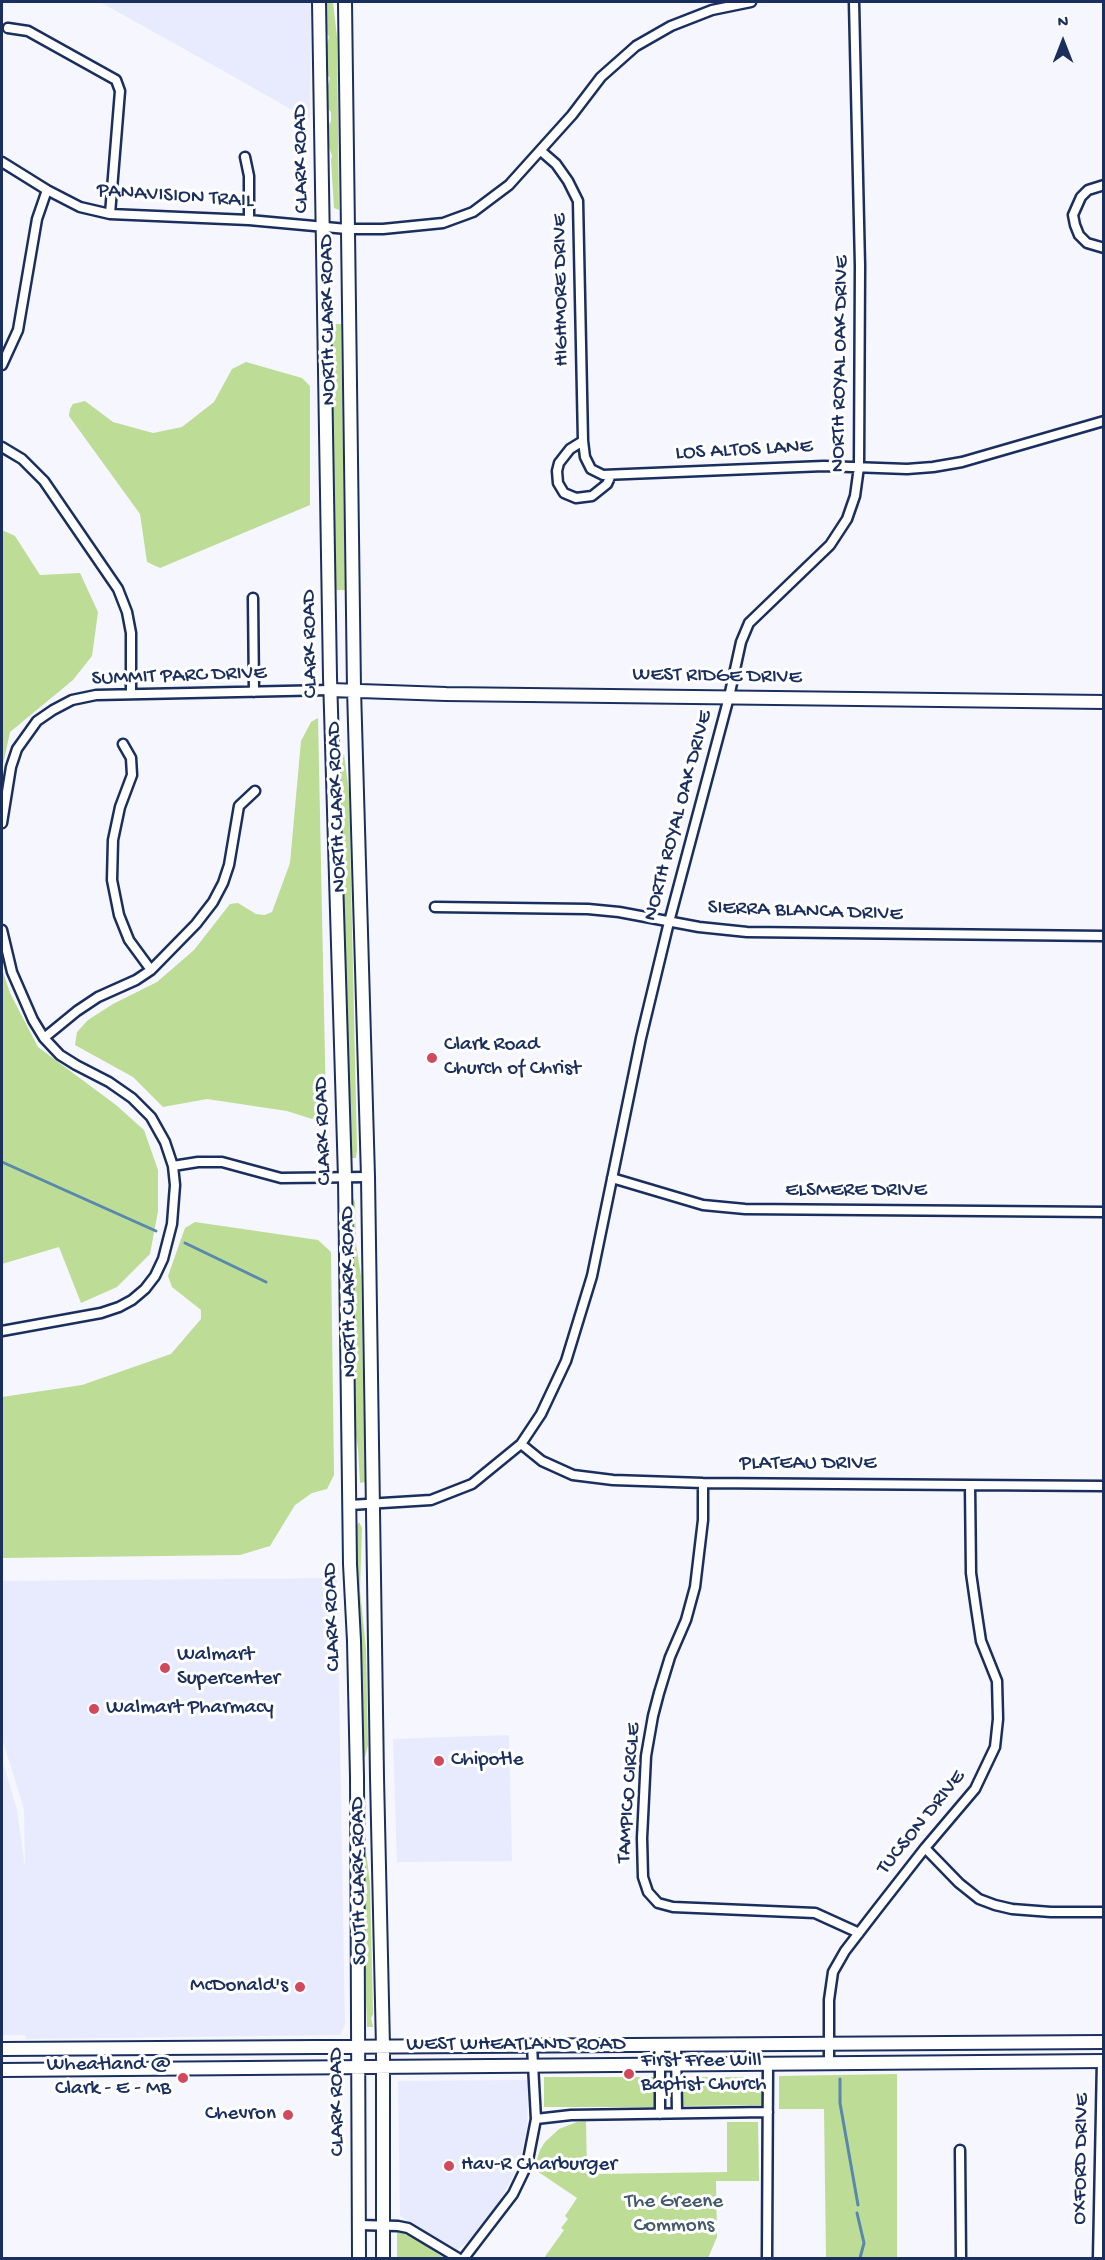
<!DOCTYPE html>
<style>
body{margin:0}
#map{position:relative;width:1105px;height:2260px;overflow:hidden;background:#f5f6fe;font-family:"Gochi Hand",sans-serif}
canvas{display:block}
.frame{position:absolute;inset:0;border:3px solid #1b2f5e;pointer-events:none}
.north{position:absolute;left:1033px;top:12px;width:60px;height:60px;-webkit-text-stroke:4px #fff;paint-order:stroke;rotate:0deg;font-size:16px;font-weight:700;line-height:24px;text-align:center;color:#1b2f5e}
.north::after{content:'';display:block;margin:auto;width:21px;height:27px;background:#1b2f5e;clip-path:polygon(50% 0,100% 100%,50% 72%,0 100%)}
</style>
<div id="map">
<canvas width="1105" height="2260"></canvas>
<div class="frame"></div>
<div class="north">N</div>
</div>
<script>
const c = document.querySelector('canvas').getContext('2d');
c.lineJoin = 'round';
function fill(path, color) { c.fillStyle = color; c.fill(path, 'evenodd'); }
const poly = rows => new Path2D(rows.map(r => 'M' + r).join(''));
function strokePath(path, color, width, dash) { c.strokeStyle = color; c.lineWidth = width; c.lineCap = dash ? 'butt' : 'round'; c.setLineDash(dash || []); c.stroke(path); }
function drawText(font, color, halo, rows, align = 'center') {
  c.font = font + ' "Gochi Hand",sans-serif'; c.lineWidth = 6; c.setLineDash([]); c.textBaseline = 'middle'; c.strokeStyle = halo; c.fillStyle = color; for (const [text, x, y, turn = 0] of rows) {
    c.save(); c.translate(x, y); c.rotate((+turn || 0) * Math.PI / 180); c.textAlign = isNaN(turn) ? turn : align; if (halo) c.strokeText(text, 0, 0); c.fillText(text, 0, 0); c.restore();
  }
}
const built = poly([
 [100,2,311,2,310,120,213,65],
 [337,1578,345,2025,340,2035,26,2039,25,2035,2,2035,2,1759,17,1810,25,1867,24,1809,2,1738,2,1581],
 [509,1735,512,1861,397,1862,393,1739],
 [528,2080,527,2127,520,2162,500,2201,473,2238,457,2250,400,2216,398,2081]
]);
const green = poly([
 [326,2,333,2,337,37,339,210,334,208,331,160,332,156,329,147,328,126,331,121,331,112,328,109,328,85,330,78,327,75,327,44,329,37,327,33],
 [331,324,341,324,345,590,335,590,335,579],
 [246,362,302,378,310,386,310,505,160,568,147,562,140,514,69,416,70,409,73,404,85,401,113,422,153,433,182,427,214,402,232,369],
 [2,530,15,536,40,575,80,573,98,612,92,656,73,680,10,732,2,769],
 [318,718,326,1108,312,1119,287,1111,207,1099,163,1107,133,1077,75,1045,77,1032,88,1020,113,1004,157,982,194,950,230,904,238,903,256,914,265,915,272,912,290,863,301,741,311,722],
 [344,754,349,792,357,1150,356,1158,349,1158,338,755],
 [2,969,10,993,38,1047,116,1105,144,1130,158,1170,158,1211,150,1254,117,1287,81,1303,59,1247,2,1264],
 [349,1198,353,1198,355,1202,356,1244,361,1276,365,1482,360,1483,358,1449,354,1423],
 [195,1222,318,1240,331,1252,334,1475,327,1489,312,1493,295,1505,270,1546,240,1555,2,1558,2,1397,82,1385,171,1354,201,1319,201,1310,172,1287,168,1276,185,1228],
 [359,1522,362,1528,360,1590,366,1649,368,1745,365,1757,360,1757,354,1604,356,1527],
 [359,1791,364,1791,365,1795,366,1852,370,1883,373,2014,371,2018,373,2027,367,2027],
 [897,2074,897,2258,826,2258,824,2109,779,2109,779,2076],
 [544,2077,655,2077,655,2107,544,2107],
 [681,2077,765,2077,765,2105,681,2106],
 [586,2121,587,2173,596,2174,727,2172,727,2122,758,2122,759,2181,716,2181,717,2237,708,2258,544,2258,564,2230,561,2228,568,2219,565,2216,577,2198,534,2169,540,2150,545,2142,559,2129,577,2122],
 [397,2232,407,2233,444,2258,397,2258]
]);
const stream = poly([
 [2,1162,156,1231],
 [185,1243,266,1282],
 [840,2079,840,2103,858,2205],
 [857,2213,864,2243,860,2258]
]);
const street = poly([
 [8,28,28,31,116,80,120,91,110,214],
 [541,151,556,164,568,181,578,201,583,441,585,457,591,469,603,475,824,466,907,469,933,467,962,462,1104,421],
 [245,157,249,176,249,220],
 [2,162,47,190,80,207,110,214,249,220,347,229,383,229,443,223,473,212,509,185,572,115,601,77,636,46,671,26,712,10,751,2],
 [1104,185,1088,190,1081,197,1073,215,1075,225,1079,235,1087,243,1104,248],
 [2,365,18,330,37,219,47,190],
 [583,441,570,449,559,463,557,471,558,483,564,493,576,498,592,496,607,484,611,475],
 [2,447,22,459,44,481,118,589,127,612,131,633,131,694],
 [253,598,254,692],
 [123,744,131,758,132,775,120,807,113,840,112,880,119,915,129,940,151,970],
 [2,823,11,767,17,749,37,721,53,710,72,700,96,695,331,690],
 [435,907,588,909,619,912,699,927,747,932,1104,936],
 [2,930,12,972,33,1020,44,1038,60,1055,76,1065,109,1082,132,1098,151,1117,165,1142,173,1166,175,1185,172,1224,163,1259,155,1276,145,1289,132,1300,119,1307,101,1313,2,1331],
 [44,1038,77,1011,98,997,136,980,151,970,196,924,213,902,223,883,229,865,239,806,255,791],
 [173,1166,198,1162,222,1162,281,1178,368,1177],
 [612,1178,703,1205,745,1209,1104,1212],
 [521,1444,542,1461,573,1475,613,1480,703,1483,1104,1486],
 [703,1483,703,1520,695,1587,686,1620,670,1657,659,1693,653,1716,646,1756,642,1838,643,1877,648,1892,658,1903,673,1907,815,1913,859,1933],
 [350,1505,431,1500,472,1484,521,1444,541,1414,566,1361,592,1276,641,1038,669,922,729,697,741,642,749,623,830,545,847,519,855,496,859,467,860,266,854,2],
 [925,1848,959,1883,979,1899,995,1905,1012,1909,1051,1912,1104,1912],
 [660,2045,660,2114],
 [676,2045,677,2113],
 [829,2063,829,2000,833,1972,845,1951,875,1912,925,1848,975,1789,995,1747,998,1719,997,1681,981,1641,976,1608,971,1573,970,1485],
 [536,2119,571,2115,768,2112],
 [960,2150,961,2258],
 [359,2225,398,2226,408,2228,458,2258],
 [464,2258,513,2194,527,2165,536,2119,532,2046],
 [767,2258,768,2064],
 [1098,2258,1102,2061]
]);
const secondary = poly([
 [319,2,330,677,345,1178,350,1564,354,1641,357,1777,359,2258],
 [345,2,354,689,368,1177,377,1777,383,2047,383,2258],
 [331,690,446,694,1104,702],
 [2,2049,1104,2042],
 [2,2070,1104,2061]
]);
const markers = [
 [432,1058,6,"#d1495b"],
 [165,1668,6,"#d1495b"],
 [94,1709,6,"#d1495b"],
 [439,1761,6,"#d1495b"],
 [300,1987,6,"#d1495b"],
 [629,2074,6,"#d1495b"],
 [183,2078,6,"#d1495b"],
 [288,2115,6,"#d1495b"],
 [449,2166,6,"#d1495b"]
];
const streetNames = [
 ["CLARK ROAD",302,159,-91],
 ["PANAVISION TRAIL",175,197,4],
 ["HIGHMORE DRIVE",562,290,-91],
 ["NORTH CLARK ROAD",329,320,-91],
 ["NORTH ROYAL OAK DRIVE",841,364,-89],
 ["LOS ALTOS LANE",744,451,-3],
 ["CLARK ROAD",311,644,-91],
 ["SUMMIT PARC DRIVE",179,677,-2],
 ["WEST RIDGE DRIVE",717,677,1],
 ["NORTH CLARK ROAD",338,807,-92],
 ["NORTH ROYAL OAK DRIVE",679,816,-75],
 ["SIERRA BLANCA DRIVE",805,912,2],
 ["CLARK ROAD",324,1131,-92],
 ["ELSMERE DRIVE",856,1192],
 ["NORTH CLARK ROAD",350,1292,-91],
 ["PLATEAU DRIVE",808,1465],
 ["CLARK ROAD",333,1617,-92],
 ["TAMPICO CIRCLE",630,1793,-86],
 ["TUCSON DRIVE",922,1823,-51],
 ["SOUTH CLARK ROAD",360,1881,-91],
 ["WEST WHEATLAND ROAD",516,2046],
 ["CLARK ROAD",338,2102,-91],
 ["OXFORD DRIVE",1082,2159,-89]
];
const poiNames = [
 ["Clark Road",444,1046],
 ["Church of Christ",444,1070],
 ["Walmart",177,1656],
 ["Supercenter",177,1680],
 ["Walmart Pharmacy",106,1709],
 ["Chipotle",451,1761],
 ["McDonald's",288,1987,"right"],
 ["First Free Will",641,2062],
 ["Baptist Church",641,2086],
 ["Wheatland @",171,2066,"right"],
 ["Clark - E - MB",171,2090,"right"],
 ["Chevron",276,2115,"right"],
 ["Hav-R Charburger",461,2166]
];
const parkNames = [
 ["The Greene",674,2203],
 ["Commons",674,2227]
];
fill(built, '#e8ebfd');
fill(green, '#bddc95');
strokePath(stream, '#5888ad', 3);
strokePath(street, '#1b2f5e', 13);
strokePath(secondary, '#1b2f5e', 16);
strokePath(street, '#fff', 8);
strokePath(secondary, '#fff', 12);
for (const [x, y, r, color] of markers) { const dot = new Path2D(); dot.arc(x, y, r, 0, 2 * Math.PI); c.fillStyle = color; c.fill(dot); strokePath(dot, '#fff', 2); }
drawText('21px', '#1b2f5e', '#fff', streetNames);
drawText('21px', '#1b2f5e', '#fff', poiNames, 'left');
drawText('21px', '#445a6c', '#fff', parkNames);
</script>
